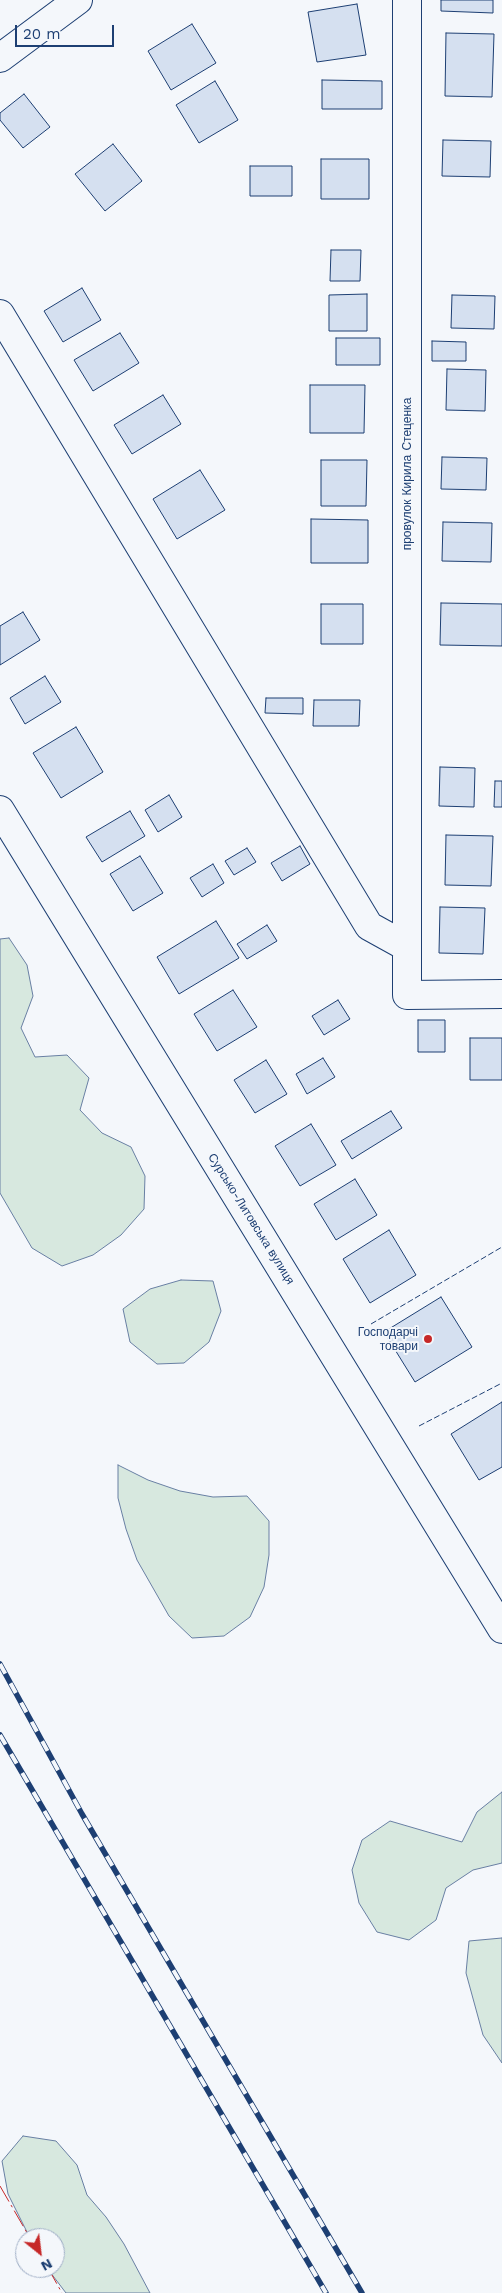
<!DOCTYPE html>
<meta charset="utf-8">
<style>
body{margin:0}
#map{position:relative;width:502px;height:2293px;overflow:hidden;background:#f4f7fb;font-family:"Work Sans",sans-serif}
canvas{display:block}
.north{position:absolute;left:15px;top:2228px;width:50px;height:50px;box-sizing:border-box;background:#f4f7fb;border:1px solid #9eadc5;border-radius:50%;rotate:151deg;font-size:14px;font-weight:700;line-height:20px;text-align:center;color:#1d3f73}
.north::after{content:'';display:block;margin:auto;width:18px;height:22px;background:#c62828;clip-path:polygon(50% 0,100% 100%,50% 72%,0 100%)}
.scale{position:absolute;left:15px;top:25px;width:99px;height:22px;box-sizing:border-box;border:2px solid #1d3f73;border-top:0;padding-left:6px;font-size:15px;line-height:18px;white-space:nowrap;color:#1d3f73;-webkit-text-stroke:4px #f4f7fb;paint-order:stroke}
</style>
<div id="map">
<canvas width="502" height="2293"></canvas>
<div class="north">N</div>
<div class="scale">20 m</div>
</div>
<script>
const c = document.querySelector('canvas').getContext('2d');
c.lineJoin = 'round';
function fill(path, color) { c.fillStyle = color; c.fill(path, 'evenodd'); }
const poly = rows => new Path2D(rows.map(r => 'M' + r).join(''));
function strokePath(path, color, width, dash) { c.strokeStyle = color; c.lineWidth = width; c.lineCap = dash ? 'butt' : 'round'; c.setLineDash(dash || []); c.stroke(path); }
function drawText(font, color, halo, rows, align = 'center') {
  c.font = font + ' "Work Sans",sans-serif'; c.lineWidth = 4; c.setLineDash([]); c.textBaseline = 'middle'; c.strokeStyle = halo; c.fillStyle = color; for (const [text, x, y, turn = 0] of rows) {
    c.save(); c.translate(x, y); c.rotate((+turn || 0) * Math.PI / 180); c.textAlign = isNaN(turn) ? turn : align; if (halo) c.strokeText(text, 0, 0); c.fillText(text, 0, 0); c.restore();
  }
}
const green = poly([
 [9,938,27,965,33,996,21,1028,35,1057,67,1055,89,1078,80,1110,102,1133,131,1147,145,1176,144,1209,121,1235,93,1255,62,1266,32,1248,0,1193,0,939,9,938],
 [181,1280,213,1281,221,1311,209,1342,184,1363,157,1364,130,1342,123,1309,150,1289,181,1280],
 [118,1465,148,1480,180,1491,213,1497,247,1496,269,1521,269,1555,264,1587,250,1617,224,1636,192,1638,169,1616,137,1560,126,1529,118,1498,118,1465],
 [502,1792,502,1863,473,1870,446,1888,436,1920,409,1940,377,1932,359,1903,352,1870,362,1840,390,1821,462,1842,477,1812,502,1792],
 [502,1938,502,2063,483,2035,466,1973,469,1941,502,1938],
 [23,2136,56,2141,77,2165,87,2195,106,2217,124,2244,150,2293,66,2293,47,2268,55,2268,55,2238,30,2238,8,2194,2,2161,23,2136]
]);
const building = poly([
 [441,0,493,0,493,13,441,11,441,0],
 [357,4,366,55,317,62,308,12,357,4],
 [192,24,216,63,171,90,148,51,192,24],
 [446,33,494,34,492,97,445,96,446,33],
 [322,80,382,81,382,109,322,109,322,80],
 [215,81,238,120,199,143,176,105,215,81],
 [24,94,50,127,23,148,0,120,0,113,24,94],
 [443,140,491,141,490,177,442,176,443,140],
 [113,144,142,181,105,211,75,174,113,144],
 [321,159,369,159,369,199,321,199,321,159],
 [250,166,292,166,292,196,250,196,250,166],
 [331,250,361,250,360,281,330,281,331,250],
 [82,288,101,320,63,342,44,311,82,288],
 [367,294,367,331,329,331,329,295,367,294],
 [452,295,495,296,494,329,451,328,452,295],
 [120,333,139,363,93,391,74,360,120,333],
 [336,338,380,338,380,365,336,365,336,338],
 [432,341,466,342,466,361,432,361,432,341],
 [447,369,486,370,485,411,446,410,447,369],
 [310,385,365,385,364,433,310,433,310,385],
 [163,395,181,424,132,454,114,425,163,395],
 [442,457,487,458,486,490,441,489,442,457],
 [321,460,367,460,366,506,321,506,321,460],
 [200,470,225,510,177,539,153,499,200,470],
 [311,519,368,520,368,563,311,563,311,519],
 [443,522,492,523,491,562,442,561,443,522],
 [441,603,502,604,502,646,440,645,441,603],
 [321,604,363,604,363,644,321,644,321,604],
 [23,612,40,640,0,665,0,626,23,612],
 [45,676,61,702,25,724,10,698,45,676],
 [266,698,303,698,303,714,265,713,266,698],
 [314,700,360,700,359,726,313,726,314,700],
 [76,727,103,772,61,798,33,753,76,727],
 [440,767,475,768,474,807,439,806,440,767],
 [495,781,502,781,502,807,494,807,495,781],
 [169,795,182,817,158,832,145,810,169,795],
 [130,811,145,836,102,862,86,837,130,811],
 [446,835,493,836,491,886,445,885,446,835],
 [300,846,310,864,282,881,271,863,300,846],
 [247,848,256,862,234,875,225,861,247,848],
 [140,856,163,893,133,911,110,874,140,856],
 [213,864,224,883,202,897,190,878,213,864],
 [440,907,485,908,483,954,439,953,440,907],
 [216,921,239,958,179,994,157,957,216,921],
 [267,925,277,941,247,959,237,944,267,925],
 [233,990,257,1027,217,1051,194,1014,233,990],
 [338,1000,350,1019,324,1035,312,1016,338,1000],
 [418,1020,445,1020,445,1052,418,1052,418,1020],
 [470,1038,502,1038,502,1080,470,1080,470,1038],
 [323,1058,335,1077,307,1094,296,1074,323,1058],
 [266,1060,287,1094,255,1113,234,1080,266,1060],
 [391,1111,402,1128,352,1159,341,1141,391,1111],
 [311,1124,336,1165,300,1186,275,1146,311,1124],
 [355,1179,377,1215,336,1240,314,1204,355,1179],
 [389,1230,416,1275,370,1303,343,1259,389,1230],
 [441,1297,472,1347,415,1382,384,1332,441,1297],
 [502,1402,502,1467,479,1480,451,1434,502,1402]
]);
const street = poly([
 [407,0,407,995,502,994],
 [0,58,78,0],
 [0,314,369,926,407,947],
 [0,810,502,1629]
]);
const rail = poly([
 [0,1664,82,1814,362,2293],
 [0,1735,326,2293]
]);
const fence = poly([
 [371,1324,502,1247],
 [419,1426,502,1383]
]);
const power = poly([
 [0,2186,30,2238],
 [48,2268,62,2293]
]);
const markers = [
 [428,1339,5,"#c62828"]
];
const streetNames = [
 ["провулок Кирила Стеценка",407,474,-90],
 ["Сурсько-Литовська вулиця",251,1219,58]
];
const poiNames = [
 ["Господарчі",418,1332],
 ["товари",418,1346]
];
fill(green, '#d7e8df');
strokePath(green, '#687fa3', 1);
fill(building, '#d5e0f0');
strokePath(building, '#1d3f73', 1);
strokePath(street, '#1d3f73', 30);
strokePath(street, '#f4f7fb', 28);
strokePath(rail, '#1d3f73', 5.5);
strokePath(rail, '#f4f7fb', 4, [11]);
strokePath(fence, '#1d3f73', 1, [6, 2.5]);
strokePath(power, '#c62828', 1, [18, 4, 2.5, 4]);
for (const [x, y, r, color] of markers) { const dot = new Path2D(); dot.arc(x, y, r, 0, 2 * Math.PI); c.fillStyle = color; c.fill(dot); strokePath(dot, '#f4f7fb', 2); }
drawText('12px', '#1d3f73', '#f4f7fb', streetNames);
drawText('12px', '#1d3f73', '#f4f7fb', poiNames, 'right');
</script>
